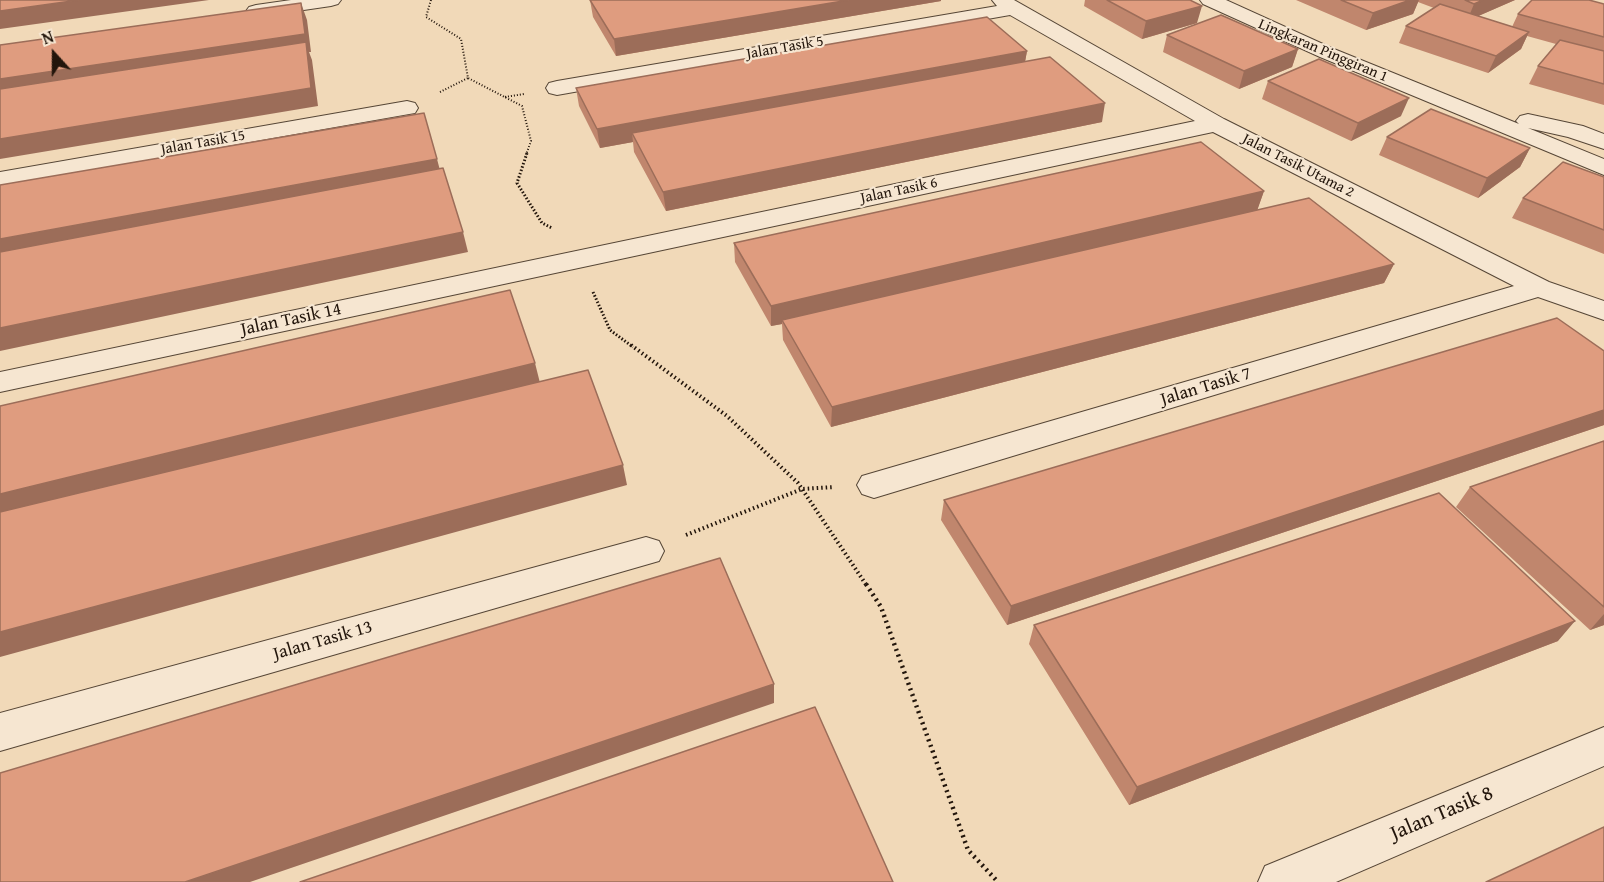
<!DOCTYPE html>
<style>
body{margin:0}
#map{position:relative;width:1604px;height:882px;overflow:hidden;background:#f1d9b8;font-family:"Gentium Book Plus",serif}
canvas{display:block}
.north{position:absolute;left:24px;top:24px;width:60px;height:60px;-webkit-text-stroke:4px #f6e6d1;paint-order:stroke;rotate:339deg;font-size:16px;font-weight:700;line-height:24px;text-align:center;color:#22150b}
.north::after{content:'';display:block;margin:auto;width:21px;height:27px;background:#22150b;clip-path:polygon(50% 0,100% 100%,50% 72%,0 100%)}
</style>
<div id="map">
<canvas width="1604" height="882"></canvas>
<div class="north">N</div>
</div>
<script>
const c = document.querySelector('canvas').getContext('2d');
c.lineJoin = 'round';
const poly = rows => new Path2D(rows.map(r => 'M' + r).join(''));
function strokePath(path, color, width, dash) { c.strokeStyle = color; c.lineWidth = width; c.lineCap = dash ? 'butt' : 'round'; c.setLineDash(dash || []); c.stroke(path); }
function fill(path, color) { c.fillStyle = color; c.fill(path, 'evenodd'); }
function drawText(font, color, halo, rows, align = 'center') {
  c.font = font + ' "Gentium Book Plus",serif'; c.lineWidth = 4.5; c.setLineDash([]); c.textBaseline = 'middle'; c.strokeStyle = halo; c.fillStyle = color; for (const [text, x, y, turn = 0] of rows) {
    c.save(); c.translate(x, y); c.rotate((+turn || 0) * Math.PI / 180); c.textAlign = isNaN(turn) ? turn : align; if (halo) c.strokeText(text, 0, 0); c.fillText(text, 0, 0); c.restore();
  }
}
const pathFar3 = poly([
 [431,0,426,17,461,39,468,78,522,106,531,141,526,155],
 [440,92,468,78],
 [505,97,524,94]
]);
const pathFar2 = poly([
 [527,153,517,183,542,223,552,228],
 [593,292,610,330,633,347]
]);
const pathFar1 = poly([
 [631,345,727,416,798,483,867,586],
 [686,535,802,489,834,487]
]);
const path = poly([
 [866,584,881,607,968,850,998,882]
]);
const street = poly([
 [291,0,341,0,338,4,331,6,256,17,249,15,246,11,249,7,256,5,291,0],
 [992,0,1014,0,1224,119,1549,282,1604,301,1604,320,1538,297,874,498,862,494,857,485,862,476,1514,286,1213,132,0,392,0,372,1195,121,1010,15,557,95,549,93,546,88,549,83,557,81,997,6,992,0],
 [1200,0,1226,0,1334,49,1519,124,1516,121,1520,116,1528,114,1583,126,1604,134,1604,149,1568,137,1528,128,1604,159,1604,175,1320,57,1203,4,1200,0],
 [407,101,415,103,418,108,415,113,0,186,0,172,407,101],
 [646,537,659,541,664,551,659,561,0,751,0,713,646,537],
 [1604,727,1604,766,1336,882,1258,882,1265,866,1604,727]
]);
const wall = poly([
 [590,0,941,1,616,56,593,17],
 [1085,0,1190,0,1197,23,1142,39,1084,6],
 [1296,0,1515,0,1478,16,1512,27,1518,14,1604,4,1604,105,1529,84,1538,66,1556,44,1527,36,1521,49,1488,73,1399,43,1406,26,1434,8,1418,2,1413,14,1366,30],
 [1167,35,1298,49,1292,67,1239,89,1163,52],
 [1027,51,1025,61,1102,122,666,211,634,152,633,142,600,148,579,106,576,88],
 [1268,81,1401,116,1351,141,1262,99],
 [1387,137,1530,148,1520,167,1478,198,1379,155],
 [1604,177,1604,254,1512,218,1523,198],
 [1264,191,1257,210,1394,264,1384,283,831,427,783,340,782,324,771,326,735,262,734,243],
 [1604,351,1604,425,1007,625,941,520,944,500],
 [1604,441,1604,625,1590,630,1456,507,1470,487],
 [1034,625,1558,641,1129,805,1029,644]
]);
const shadedWall = poly([
 [79,0,209,0,0,29,0,11],
 [849,0,941,0,941,1,616,56,614,39],
 [1410,0,1419,0,1413,14,1366,30,1373,13],
 [1483,0,1515,0,1467,21,1474,4],
 [301,3,307,20,311,52,309,52,312,60,318,106,0,159,0,79],
 [1202,6,1197,23,1142,39,1146,21],
 [1529,32,1521,49,1488,73,1496,56],
 [1298,49,1292,67,1239,89,1244,71],
 [1027,51,1024,68,632,133,633,142,600,148,597,129],
 [1409,98,1401,116,1351,141,1358,123],
 [1105,103,1102,122,666,211,663,192],
 [1530,148,1520,167,1478,198,1487,178],
 [437,159,442,178,0,261,0,239],
 [1264,191,1257,211,782,320,782,324,771,326,771,306],
 [463,232,468,252,0,351,0,328],
 [1394,264,1384,283,831,427,832,407],
 [535,363,540,383,0,518,0,494],
 [1604,410,1604,425,1007,625,1011,606],
 [623,465,627,485,0,657,0,632],
 [1604,614,1604,625,1590,630],
 [1575,621,1558,641,1129,805,1137,787],
 [774,684,774,703,250,882,185,882]
]);
const building = poly([
 [0,0,79,0,0,11,0,0],
 [590,0,849,0,614,39,590,0],
 [1107,0,1190,0,1202,6,1146,21,1107,0],
 [1341,0,1410,0,1373,13,1341,0],
 [1465,0,1483,0,1474,4,1465,0],
 [1532,0,1589,0,1604,4,1604,37,1518,14,1532,0],
 [301,3,305,34,0,79,0,45,301,3],
 [1440,4,1529,32,1496,56,1406,26,1440,4],
 [1221,15,1298,49,1244,71,1167,35,1221,15],
 [987,17,1027,51,597,129,576,88,987,17],
 [1560,40,1604,51,1604,84,1538,66,1560,40],
 [306,42,311,88,0,139,0,89,306,42],
 [1050,57,1105,103,663,192,632,133,1050,57],
 [1319,59,1409,98,1358,123,1268,81,1319,59],
 [1431,109,1530,148,1487,178,1387,137,1431,109],
 [424,113,437,159,0,239,0,185,424,113],
 [1201,142,1264,191,771,306,734,243,1201,142],
 [1563,162,1604,177,1604,230,1523,198,1563,162],
 [443,168,463,232,0,328,0,252,443,168],
 [1309,198,1394,264,832,407,782,320,1309,198],
 [510,290,535,363,0,494,0,406,510,290],
 [1557,318,1604,351,1604,410,1011,606,944,500,1557,318],
 [588,370,623,465,0,632,0,512,588,370],
 [1604,441,1604,607,1470,487,1604,441],
 [1439,493,1575,621,1137,787,1034,625,1439,493],
 [720,558,774,684,185,882,0,882,0,773,720,558],
 [815,707,893,882,300,882,815,707],
 [1604,827,1604,882,1486,882,1604,827]
]);
const farStreetnames = [
 ["Jalan Tasik 5",785,48,-10],
 ["Lingkaran Pinggiran 1",1323,51,23],
 ["Jalan Tasik 15",203,143,-10],
 ["Jalan Tasik Utama 2",1298,166,27],
 ["Jalan Tasik 6",899,191,-12]
];
const streetNames = [
 ["Jalan Tasik 14",291,320,-12],
 ["Jalan Tasik 7",1206,387,-17],
 ["Jalan Tasik 13",323,641,-16]
];
const nearStreetnames = [
 ["Jalan Tasik 8",1442,814,-23]
];
strokePath(street, '#564636', 2);
strokePath(pathFar3, '#22150b', 2, [1, 2]);
strokePath(pathFar2, '#22150b', 3, [1.5, 2]);
strokePath(pathFar1, '#22150b', 4, [1.5, 3]);
strokePath(path, '#22150b', 4.5, [2, 4]);
fill(street, '#f6e6d1');
fill(wall, '#c0866d');
fill(shadedWall, '#9c6d59');
fill(building, '#df9c7f');
strokePath(building, '#9c6d59', 1.5);
drawText('15px', '#22150b', '#f6e6d1', farStreetnames);
drawText('18px', '#22150b', '#f6e6d1', streetNames);
drawText('21px', '#22150b', '#f6e6d1', nearStreetnames);
</script>
